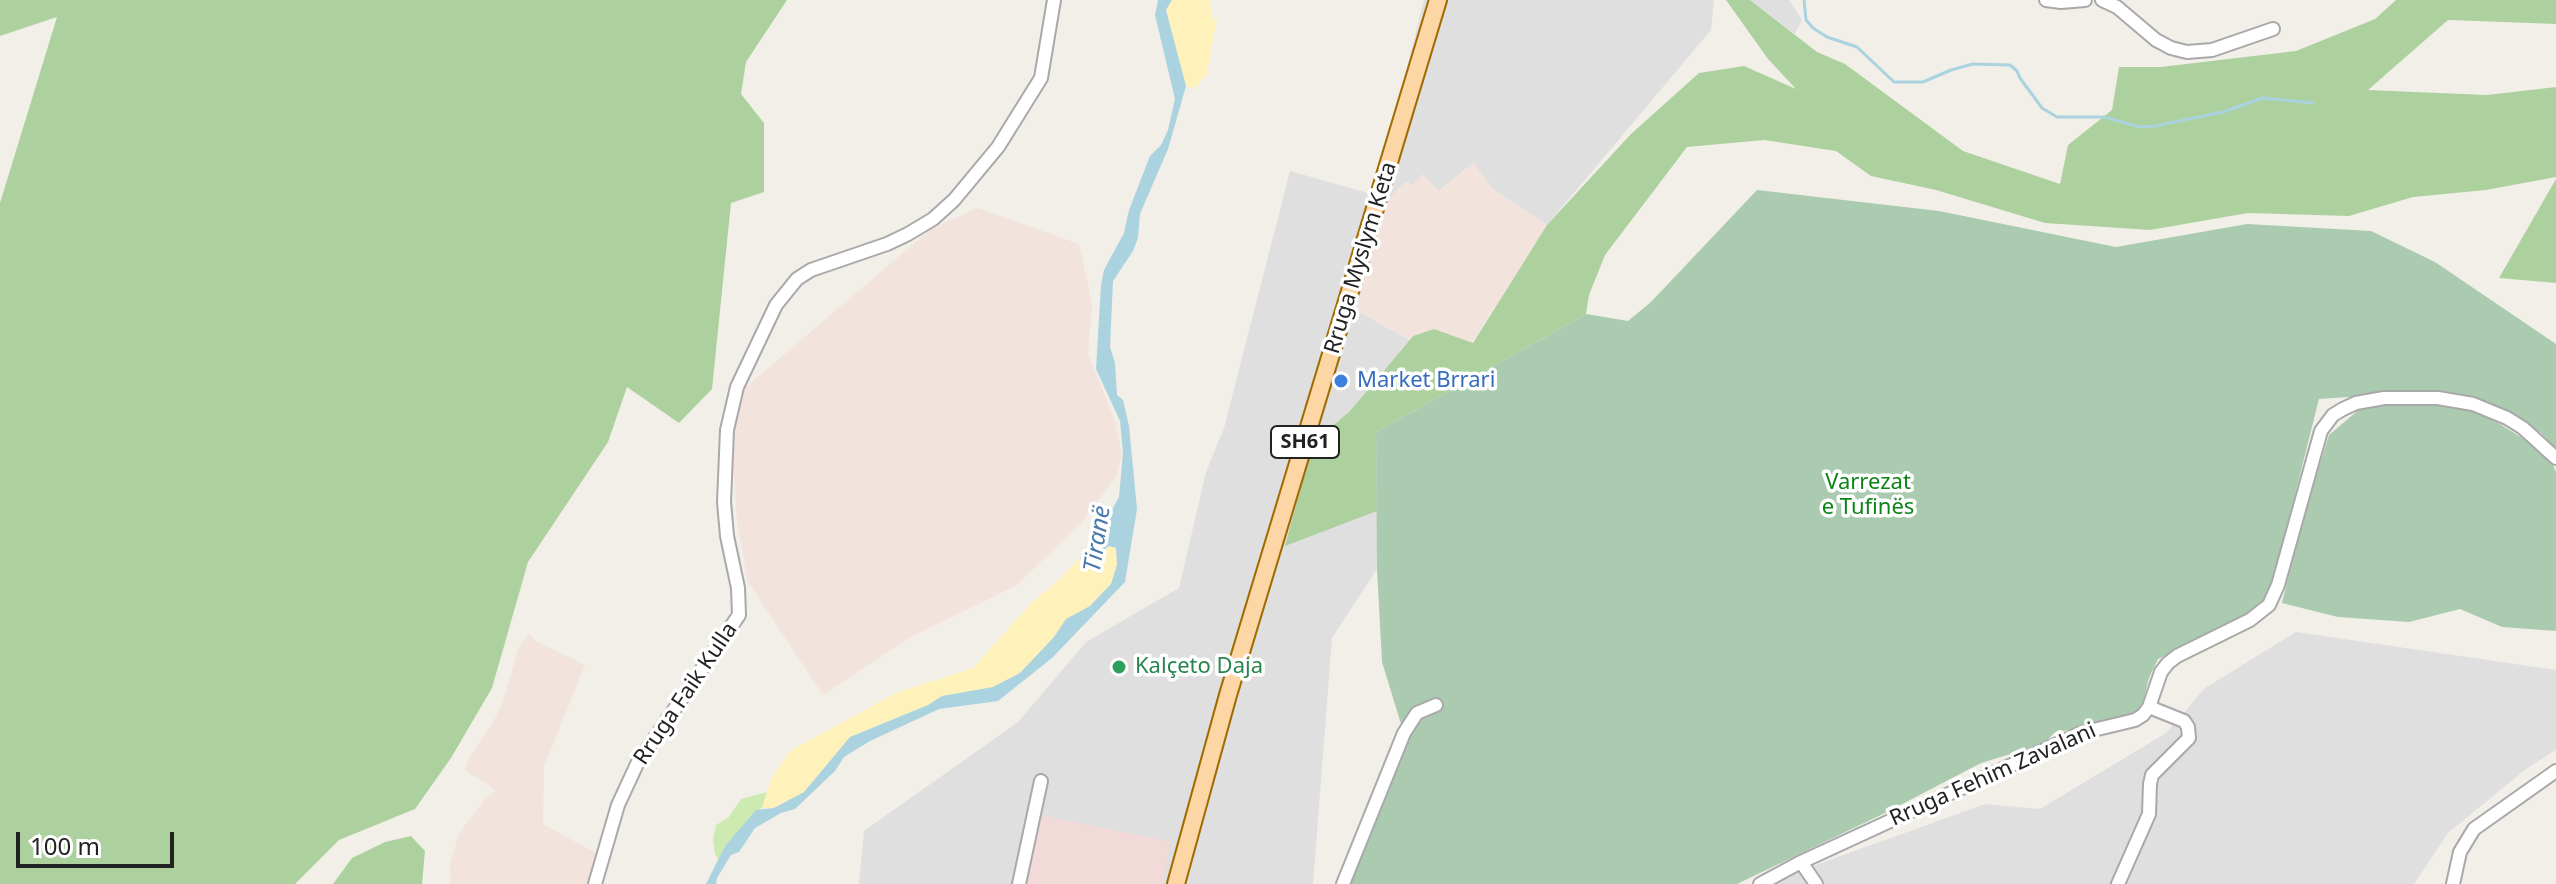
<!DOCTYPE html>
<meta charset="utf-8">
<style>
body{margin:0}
#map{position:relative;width:2556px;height:884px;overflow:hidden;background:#f2efe9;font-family:"Noto Sans",sans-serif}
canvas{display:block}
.scale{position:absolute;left:16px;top:832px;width:158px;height:36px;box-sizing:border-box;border:4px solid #222;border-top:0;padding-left:10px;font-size:24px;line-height:28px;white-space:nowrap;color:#222;-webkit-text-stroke:6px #fff;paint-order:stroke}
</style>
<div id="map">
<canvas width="2556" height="884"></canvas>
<div class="scale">100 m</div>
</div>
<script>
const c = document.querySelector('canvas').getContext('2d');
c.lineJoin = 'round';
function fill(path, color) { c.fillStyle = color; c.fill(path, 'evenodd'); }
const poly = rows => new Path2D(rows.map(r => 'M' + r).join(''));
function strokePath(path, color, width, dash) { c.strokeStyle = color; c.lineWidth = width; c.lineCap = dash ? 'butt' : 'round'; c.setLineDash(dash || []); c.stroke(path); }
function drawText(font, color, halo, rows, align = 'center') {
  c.font = font + ' "Noto Sans",sans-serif'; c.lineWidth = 7; c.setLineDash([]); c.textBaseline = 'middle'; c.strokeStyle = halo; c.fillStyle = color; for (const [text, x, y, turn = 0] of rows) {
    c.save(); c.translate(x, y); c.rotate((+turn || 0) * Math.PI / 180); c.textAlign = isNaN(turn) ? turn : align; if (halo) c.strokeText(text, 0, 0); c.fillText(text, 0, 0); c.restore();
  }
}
const residential = poly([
 [1424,0,1714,0,1711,30,1547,225,1494,190,1473,163,1439,191,1412,186,1407,182,1403,186,1356,310,1409,340,1349,412,1313,442,1286,545,1377,511,1377,569,1332,638,1313,884,859,884,864,831,1018,722,1086,642,1179,588,1206,472,1224,428,1290,171,1375,195],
 [1750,0,1789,0,1802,20,1795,34],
 [2296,632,2556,670,2556,750,2526,769,2448,833,2414,884,1763,884,1985,804,2040,809,2166,733,2205,688]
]);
const commercial = poly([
 [1040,815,1171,842,1162,884,1025,884]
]);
const military = poly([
 [1473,163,1494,190,1547,225,1472,343,1434,329,1413,336,1409,340,1356,310,1388,199,1406,181,1412,186,1423,174,1439,191],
 [978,208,1079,244,1092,303,1088,354,1115,421,1122,455,1116,477,1080,524,1017,585,907,639,823,695,748,582,737,521,732,451,739,393,931,229],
 [529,633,536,641,585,665,544,767,543,824,596,853,589,884,451,884,450,865,459,833,486,798,496,790,465,770,469,758,493,722,503,702,519,647]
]);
const grass = poly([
 [767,792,762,808,756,811,725,846,719,860,715,854,713,839,716,825,728,818,741,799]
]);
const forest = poly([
 [0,0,787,0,746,62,741,94,764,123,764,192,731,203,712,389,679,423,627,387,608,442,528,562,492,688,451,758,415,809,339,840,295,884,0,884,0,203,57,17,0,36],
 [1726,0,1750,0,1817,52,1845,64,1963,151,2060,184,2068,145,2112,110,2119,67,2161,67,2296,51,2375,19,2396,0,2556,0,2556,24,2448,20,2368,90,2487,95,2556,87,2556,177,2486,190,2413,197,2349,216,2248,213,2150,230,2045,223,1936,190,1871,176,1836,151,1764,140,1687,147,1605,255,1589,295,1586,314,1376,432,1377,511,1285,546,1313,442,1349,412,1413,336,1434,329,1473,343,1547,225,1631,134,1699,73,1744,66,1796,89,1768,59],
 [2556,179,2556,283,2499,278],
 [411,836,425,851,422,884,333,884,352,858,385,842]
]);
const sand = poly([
 [1172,0,1210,0,1212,20,1217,17,1207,74,1195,88,1186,86,1169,25,1166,10],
 [1109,546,1116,548,1117,565,1111,584,1090,606,1066,620,1054,637,1020,673,993,687,942,696,928,705,850,737,804,792,774,808,762,808,772,777,790,751,896,693,973,668,1033,601,1057,582,1080,558,1083,564,1095,558]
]);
const cemetery = poly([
 [1757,190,1939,211,2116,247,2247,224,2371,231,2435,262,2556,344,2556,450,2541,433,2514,416,2488,402,2440,391,2319,399,2270,594,2255,613,2158,659,2149,678,2143,702,2136,713,2129,717,2054,733,2044,744,1981,763,1885,813,1737,884,1348,884,1414,710,1401,724,1382,662,1377,569,1376,432,1586,314,1628,321,1651,302],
 [2433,404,2480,412,2524,439,2553,465,2556,472,2556,631,2502,627,2460,609,2409,622,2338,617,2282,603,2303,519,2329,435,2362,407]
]);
const water = poly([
 [1158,0,1172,0,1166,10,1186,86,1168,149,1140,214,1138,238,1133,251,1113,281,1110,347,1115,363,1117,395,1123,400,1129,426,1137,509,1125,582,1052,658,998,701,939,709,870,741,844,757,835,771,795,809,781,813,755,828,739,852,731,855,717,878,716,884,706,884,725,846,756,810,774,808,804,792,850,737,928,705,942,696,993,687,1020,673,1054,637,1066,619,1090,606,1111,584,1117,565,1116,548,1109,546,1084,565,1080,558,1095,541,1119,497,1123,452,1120,421,1096,369,1101,285,1104,270,1124,233,1129,210,1150,156,1161,145,1168,130,1175,99,1155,15]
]);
const stream = poly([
 [1804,0,1806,20,1813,28,1827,37,1857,47,1894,82,1923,82,1951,70,1973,64,2010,65,2017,71,2020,78,2042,108,2057,117,2104,117,2140,127,2155,126,2223,112,2263,98,2313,103]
]);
const minor = poly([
 [2046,0,2061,2,2085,0],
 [2102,0,2117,7,2156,40,2171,48,2187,52,2212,50,2273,29],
 [1801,862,1816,884],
 [595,884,618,805,637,764,739,615,738,588,727,536,724,502,727,430,737,387,776,305,797,279,811,270,887,244,908,234,933,219,954,200,998,147,1041,78,1054,0],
 [1019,884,1041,781],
 [1343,884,1404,733,1417,713,1436,705],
 [1760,884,1799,863,2081,733,2135,720,2143,715,2149,707,2161,672,2168,663,2177,656,2250,620,2269,605,2278,585,2321,431,2333,415,2343,409,2356,403,2384,398,2438,398,2473,404,2507,418,2523,428,2556,458],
 [2118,884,2149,814,2150,784,2152,775,2189,738,2188,727,2184,721,2149,707],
 [2453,884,2460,852,2474,829,2556,771]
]);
const major = poly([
 [1176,884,1228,695,1438,0]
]);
const markers = [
 [1341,381,8,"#3f7fe0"],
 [1119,667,8,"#2e9e5b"]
];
const shields = [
 [1305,442,68]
];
const shieldNames = [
 ["SH61",1305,442]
];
const streetNames = [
 ["Rruga Myslym Keta",1361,258,-73],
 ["Rruga Faik Kulla",686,694,-56],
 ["Rruga Fehim Zavalani",1993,775,-24]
];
const shopNames = [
 ["Market Brrari",1357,381]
];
const parkNames = [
 ["Varrezat",1868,483],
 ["e Tufinës",1868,508]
];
const leisureNames = [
 ["Kalçeto Daja",1135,667]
];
const waterNames = [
 ["Tiranë",1098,539,-81]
];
fill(residential, '#e0dfdf');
fill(commercial, '#f2dad9');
fill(military, '#f3e3dd');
fill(grass, '#cdebb0');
fill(forest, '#add19e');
fill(sand, '#fff1ba');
fill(cemetery, '#aacbaf');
fill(water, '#aad3df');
strokePath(stream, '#aad3df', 3);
strokePath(minor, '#a9a9a9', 16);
strokePath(major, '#a06b00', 20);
strokePath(minor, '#fff', 12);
strokePath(major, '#fcd6a4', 16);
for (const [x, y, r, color] of markers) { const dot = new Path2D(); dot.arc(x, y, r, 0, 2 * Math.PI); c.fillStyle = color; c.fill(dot); strokePath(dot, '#fff', 3); }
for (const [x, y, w] of shields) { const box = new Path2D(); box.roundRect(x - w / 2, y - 16, w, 32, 6); c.fillStyle = '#fff'; c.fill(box); strokePath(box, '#222', 2); }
drawText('bold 20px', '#222', null, shieldNames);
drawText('22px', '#222', '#fff', streetNames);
drawText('22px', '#366cbe', '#fff', shopNames, 'left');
drawText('22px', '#0c8416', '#fff', parkNames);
drawText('22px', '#27864d', '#fff', leisureNames, 'left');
drawText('italic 24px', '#4a7aab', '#fff', waterNames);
</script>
